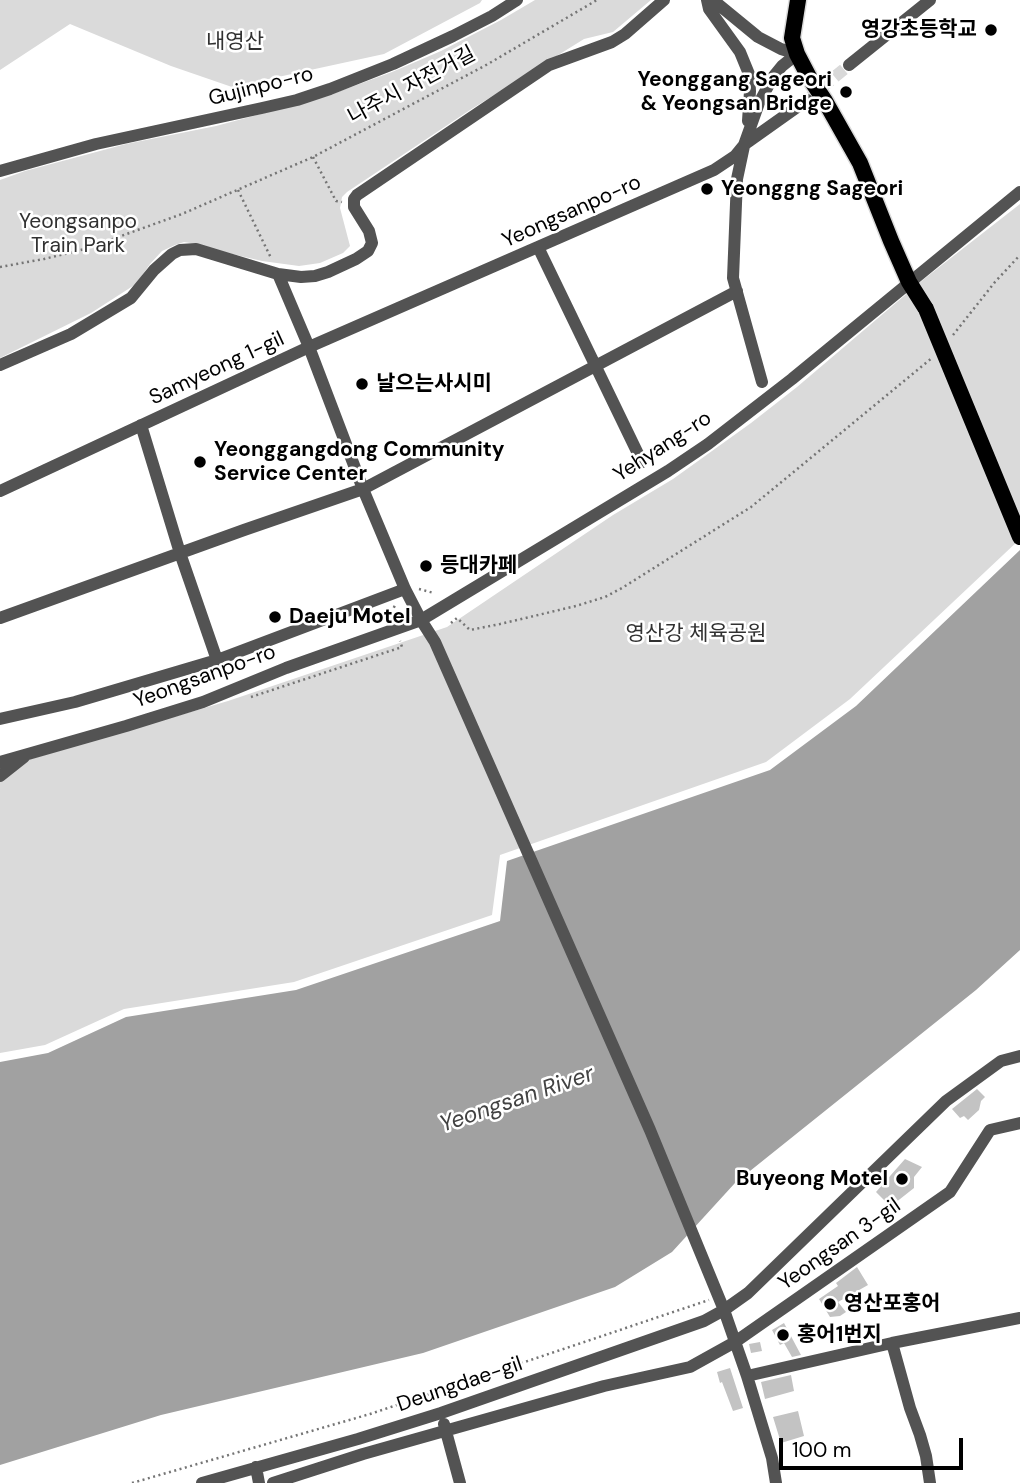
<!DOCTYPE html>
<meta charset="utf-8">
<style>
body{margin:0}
#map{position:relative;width:1020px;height:1483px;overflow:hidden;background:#fff;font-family:"DM Sans",sans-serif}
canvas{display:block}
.scale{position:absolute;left:779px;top:1438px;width:184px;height:32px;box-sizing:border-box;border:4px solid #000;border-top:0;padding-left:9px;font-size:21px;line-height:24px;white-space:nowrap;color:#000;-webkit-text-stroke:5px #fff;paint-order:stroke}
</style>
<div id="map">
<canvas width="1020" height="1483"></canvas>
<div class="scale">100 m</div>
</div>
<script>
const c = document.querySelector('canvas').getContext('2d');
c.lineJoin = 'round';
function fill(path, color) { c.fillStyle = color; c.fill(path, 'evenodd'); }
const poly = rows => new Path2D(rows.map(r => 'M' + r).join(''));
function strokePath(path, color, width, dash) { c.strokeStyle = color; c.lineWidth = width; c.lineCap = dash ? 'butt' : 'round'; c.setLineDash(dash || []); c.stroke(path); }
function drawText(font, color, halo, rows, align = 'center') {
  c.font = font + ' "DM Sans","Noto Sans KR",sans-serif'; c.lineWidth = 5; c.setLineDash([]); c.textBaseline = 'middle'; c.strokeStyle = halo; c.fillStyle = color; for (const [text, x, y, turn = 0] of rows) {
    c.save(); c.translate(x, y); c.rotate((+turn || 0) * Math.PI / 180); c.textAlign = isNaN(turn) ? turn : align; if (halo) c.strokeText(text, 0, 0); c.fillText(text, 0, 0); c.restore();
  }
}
const green = poly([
 [0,0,482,0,480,3,384,54,232,87,171,66,70,24,0,70],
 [535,0,651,0,613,32,584,39,470,110,347,192,342,197,340,208,350,246,343,253,320,263,299,266,262,261,215,250,197,244,184,242,175,245,162,251,150,264,136,284,91,313,0,358,0,180,25,171,126,144,216,126,324,97,392,72,441,51,501,20],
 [1020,204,1020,539,850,699,766,762,500,855,492,915,294,982,124,1009,45,1045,0,1053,0,768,228,701,447,627,613,515,673,479,751,423,797,387,924,279]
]);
const water = poly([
 [1020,550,1020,950,976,990,735,1183,672,1252,615,1287,423,1353,161,1415,0,1465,0,1062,48,1053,126,1017,296,990,500,921,507,861,770,770,856,706]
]);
const building = poly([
 [977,1089,985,1097,981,1101,979,1110,968,1120,964,1116,960,1118,952,1109],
 [905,1159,922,1167,914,1177,914,1188,895,1203,886,1202,876,1192],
 [857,1267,868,1285,838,1302,846,1312,840,1316,830,1317,819,1299,838,1286,836,1283],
 [784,1323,801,1355,792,1357,784,1343,780,1345,772,1330],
 [760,1342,762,1351,751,1353,749,1344],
 [730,1368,743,1408,733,1411,722,1382,720,1383,717,1372],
 [791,1375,794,1391,765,1399,761,1382],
 [798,1411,804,1436,781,1443,773,1417]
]);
const minorTunnel = poly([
 [807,100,849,65]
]);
const path = poly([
 [313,157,336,201,342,202],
 [238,190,271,258],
 [0,267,44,259,85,249,182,214,313,157,488,64,597,0],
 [953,335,995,282,1020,255],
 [419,589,434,593],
 [394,618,392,612,395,605],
 [451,623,457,618,470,630,500,624,576,606,605,597,622,588,751,507,932,358],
 [251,697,402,647,400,641],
 [132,1483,370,1414,709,1300]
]);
const minor = poly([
 [707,0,709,9,740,52,749,74,750,91,748,121],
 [713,0,758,37,781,49,797,54],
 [849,65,930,0],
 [745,144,807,100],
 [744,146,737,179,733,278,762,382],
 [0,171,96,144,262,108,297,100,330,89,393,64,453,36,492,16,517,0],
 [538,247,642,462],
 [278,274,309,347,363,489,405,589,421,620,435,642,650,1130,724,1310,747,1376,772,1458,776,1483],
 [0,365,71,334,131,298,154,270,172,254,180,250,196,249,278,274,301,277,315,276,328,272,356,259,368,251,372,243,369,231,354,207,354,199,357,195,549,65,612,42,625,34,664,0],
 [141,425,180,553,217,660],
 [0,491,309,347,714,170,735,156,744,145,759,103,773,77,782,66,797,54],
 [0,618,244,530,363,489,737,291],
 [0,719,75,702,217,660,405,589],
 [0,762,126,726,203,702,286,668,421,620,668,471,708,444,792,379,1020,192],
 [0,776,24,757],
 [892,1343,910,1408,920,1435,926,1456,930,1483],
 [747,1376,892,1343,1020,1318],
 [444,1424,460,1483],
 [256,1467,259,1483],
 [202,1483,358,1439,441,1413,704,1321,724,1310,748,1293,946,1101,1001,1061,1020,1056],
 [273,1483,363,1454,604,1386,690,1367,735,1342,950,1192,990,1130,1020,1123]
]);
const major = poly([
 [798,0,792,38,797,54,809,77,825,101,860,163,891,241,909,282,926,309]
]);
const majorBridge = poly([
 [926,309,1020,537]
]);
const markers = [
 [991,30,7,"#000"],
 [846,92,7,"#000"],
 [707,189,7,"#000"],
 [362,384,7,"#000"],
 [200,462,7,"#000"],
 [426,566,7,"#000"],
 [275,617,7,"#000"],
 [902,1179,7,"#000"],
 [830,1304,7,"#000"],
 [783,1335,7,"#000"]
];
const poiNames = [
 ["영강초등학교",977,30,"right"],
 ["Yeonggang Sageori",832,80,"right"],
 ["& Yeongsan Bridge",832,104,"right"],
 ["Yeonggng Sageori",721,189],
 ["날으는사시미",376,384],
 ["Yeonggangdong Community",214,450],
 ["Service Center",214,474],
 ["등대카페",440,566],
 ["Daeju Motel",289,617],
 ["Buyeong Motel",888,1179,"right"],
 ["영산포홍어",844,1304],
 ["홍어1번지",797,1335]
];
const parkNames = [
 ["내영산",235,42],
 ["Yeongsanpo",78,222],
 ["Train Park",78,246],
 ["영산강 체육공원",696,634]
];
const streetNames = [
 ["나주시 자전거길",412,86,-28],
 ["Gujinpo-ro",261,87,-14],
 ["Yeongsanpo-ro",572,212,-24],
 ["Samyeong 1-gil",217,369,-25],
 ["Yehyang-ro",663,447,-33],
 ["Yeongsanpo-ro",205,677,-20],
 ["Yeongsan 3-gil",840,1245,-35],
 ["Deungdae-gil",460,1385,-19]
];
const waterNames = [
 ["Yeongsan River",517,1100,-19]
];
fill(green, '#dadada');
fill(water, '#a1a1a1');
fill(building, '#c3c3c3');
strokePath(minorTunnel, '#d9d9d9', 12, [12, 6]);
strokePath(major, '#dbdbdb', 19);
strokePath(path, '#757575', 2.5, [2, 3.5]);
strokePath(minor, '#535353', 12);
strokePath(major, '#000', 16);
strokePath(majorBridge, '#dbdbdb', 19, []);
strokePath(majorBridge, '#000', 16);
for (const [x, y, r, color] of markers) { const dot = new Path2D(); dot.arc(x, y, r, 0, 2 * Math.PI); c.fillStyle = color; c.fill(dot); strokePath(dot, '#fff', 2.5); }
drawText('bold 21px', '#000', '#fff', poiNames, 'left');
drawText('21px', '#313131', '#fff', parkNames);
drawText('21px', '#000', '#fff', streetNames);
drawText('italic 23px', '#424242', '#fff', waterNames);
</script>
